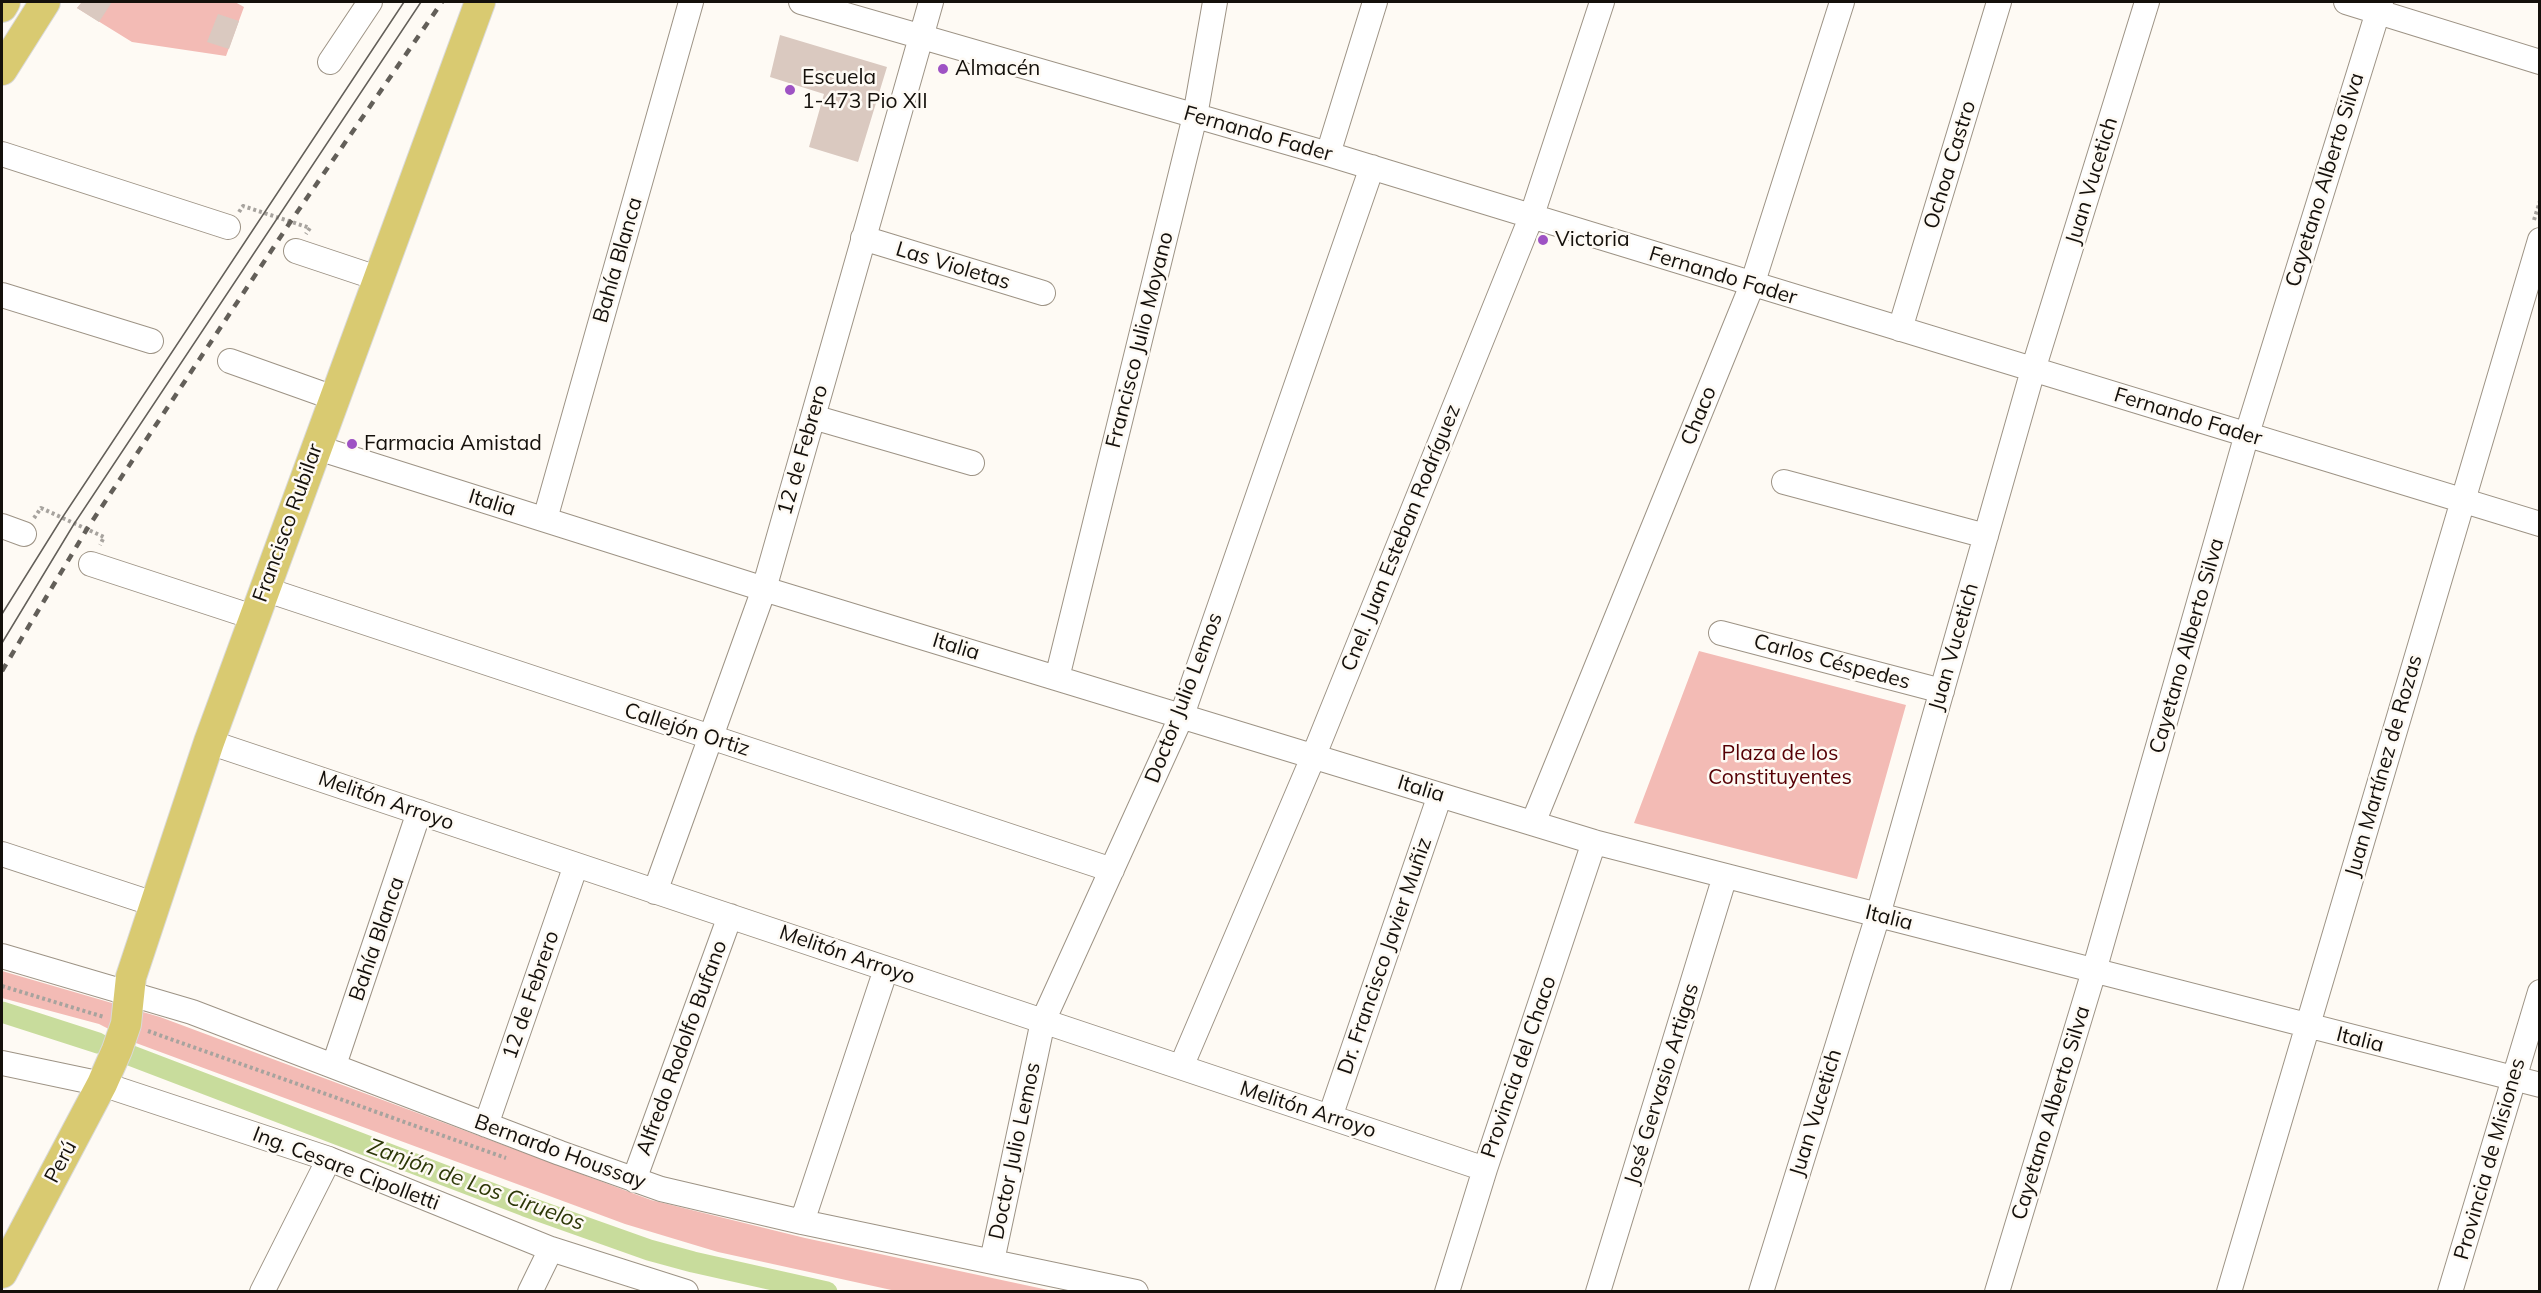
<!DOCTYPE html>
<meta charset="utf-8">
<style>
body{margin:0}
#map{position:relative;width:2541px;height:1293px;overflow:hidden;background:#fefaf4;font-family:Mulish,sans-serif}
canvas{display:block}
.frame{position:absolute;inset:0;border:3px solid #14100b;pointer-events:none}
</style>
<div id="map">
<canvas width="2541" height="1293"></canvas>
<div class="frame"></div>
</div>
<script>
const c = document.querySelector('canvas').getContext('2d');
c.lineJoin = 'round';
function fill(path, color) { c.fillStyle = color; c.fill(path, 'evenodd'); }
const poly = rows => new Path2D(rows.map(r => 'M' + r).join(''));
function strokePath(path, color, width, dash) { c.strokeStyle = color; c.lineWidth = width; c.lineCap = dash ? 'butt' : 'round'; c.setLineDash(dash || []); c.stroke(path); }
function drawText(font, color, halo, rows, align = 'center') {
  c.font = font + ' Mulish,sans-serif'; c.lineWidth = 5; c.setLineDash([]); c.textBaseline = 'middle'; c.strokeStyle = halo; c.fillStyle = color; for (const [text, x, y, turn = 0] of rows) {
    c.save(); c.translate(x, y); c.rotate((+turn || 0) * Math.PI / 180); c.textAlign = isNaN(turn) ? turn : align; if (halo) c.strokeText(text, 0, 0); c.fillText(text, 0, 0); c.restore();
  }
}
const green = poly([
 [82,2,235,2,244,7,226,56,132,42,77,8],
 [1699,651,1906,705,1857,879,1634,823],
 [2,971,160,1017,651,1200,805,1238,1053,1291,896,1291,718,1252,625,1224,136,1043,99,1024,2,998]
]);
const canal = poly([
 [2,1012,98,1043],
 [132,1056,525,1206,649,1250,693,1262,827,1292]
]);
const building = poly([
 [82,2,112,2,99,22,77,8],
 [218,14,239,21,229,49,207,42],
 [780,35,887,67,858,162,809,147,824,94,770,77]
]);
const path = poly([
 [239,212,243,206,310,228,306,234],
 [2534,220,2540,201],
 [34,518,41,508,104,537,100,545],
 [2,986,104,1017],
 [148,1031,506,1158]
]);
const minor = poly([
 [801,2,1328,154,2540,524],
 [2346,2,2540,62],
 [330,62,370,2],
 [2,154,228,227],
 [1328,154,1375,2],
 [863,238,1043,293],
 [296,251,380,279],
 [2,295,151,341],
 [1900,329,1999,2],
 [230,361,334,398],
 [813,417,972,463],
 [315,447,764,589,1594,842,2540,1085],
 [1784,482,1986,536],
 [545,519,691,2],
 [2,526,24,534],
 [91,564,253,617],
 [264,589,1112,870],
 [1721,633,1942,691],
 [1057,678,1195,116,1215,2],
 [209,742,1485,1169],
 [1533,823,1752,285,1842,2],
 [2,854,154,904],
 [655,892,764,589,931,2],
 [2,956,192,1012,560,1153,661,1189,802,1222,1136,1292],
 [2,1063,102,1084,329,1159,551,1249,686,1292],
 [334,1065,419,812],
 [1181,1067,1314,755,1532,215,1602,2],
 [1330,1117,1440,795],
 [486,1125,576,865],
 [634,1180,730,916],
 [802,1222,886,969],
 [992,1261,1043,1021,1182,715,1372,167],
 [262,1292,329,1159],
 [530,1292,551,1249],
 [1447,1292,1485,1169,1594,842],
 [1598,1292,1725,876],
 [1761,1292,1878,915,2033,370,2147,2],
 [1997,1292,2094,971,2247,434,2381,2],
 [2229,1292,2540,240],
 [2450,1292,2540,992]
]);
const major = poly([
 [2,7,5,2],
 [2,70,45,2],
 [2,1273,102,1084,117,1050,126,1024,131,977,209,742,480,2]
]);
const tram = poly([
 [2,614,62,518,404,2],
 [2,643,74,524,421,2]
]);
const rail = poly([
 [2,671,87,529,291,221,442,2]
]);
const markers = [
 [943,69,6,"#9e52c4"],
 [790,90,6,"#9e52c4"],
 [1543,240,6,"#9e52c4"],
 [352,444,6,"#9e52c4"]
];
const poiNames = [
 ["Almacén",955,69],
 ["Escuela",802,78],
 ["1-473 Pio XII",802,102],
 ["Victoria",1555,240],
 ["Farmacia Amistad",364,444]
];
const streetNames = [
 ["Fernando Fader",1258,134,16],
 ["Ochoa Castro",1950,165,-73],
 ["Cayetano Alberto Silva",2325,180,-73],
 ["Juan Vucetich",2092,181,-73],
 ["Bahía Blanca",618,260,-74],
 ["Las Violetas",953,266,17],
 ["Fernando Fader",1723,276,17],
 ["Francisco Julio Moyano",1140,340,-76],
 ["Chaco",1699,416,-68],
 ["Fernando Fader",2188,417,17],
 ["12 de Febrero",803,450,-74],
 ["Italia",492,503,17],
 ["Francisco Rubilar",288,523,-70],
 ["Cnel. Juan Esteban Rodríguez",1401,538,-68],
 ["Cayetano Alberto Silva",2187,646,-74],
 ["Italia",956,647,17],
 ["Juan Vucetich",1954,647,-74],
 ["Carlos Céspedes",1832,662,15],
 ["Doctor Julio Lemos",1184,698,-69],
 ["Callejón Ortiz",687,730,18],
 ["Juan Martínez de Rozas",2384,766,-74],
 ["Italia",1421,789,17],
 ["Melitón Arroyo",386,801,19],
 ["Italia",1889,918,14],
 ["Bahía Blanca",377,939,-71],
 ["Melitón Arroyo",847,955,19],
 ["Dr. Francisco Javier Muñiz",1385,956,-71],
 ["12 de Febrero",531,995,-71],
 ["Italia",2360,1040,14],
 ["Alfredo Rodolfo Bufano",682,1048,-70],
 ["Provincia del Chaco",1519,1067,-71],
 ["José Gervasio Artigas",1662,1084,-73],
 ["Melitón Arroyo",1308,1110,18],
 ["Juan Vucetich",1816,1113,-73],
 ["Cayetano Alberto Silva",2051,1113,-73],
 ["Doctor Julio Lemos",1015,1151,-78],
 ["Bernardo Houssay",560,1152,20],
 ["Provincia de Misiones",2490,1159,-74],
 ["Perú",61,1162,-62],
 ["Ing. Cesare Cipolletti",346,1169,21]
];
const parkNames = [
 ["Plaza de los",1780,754],
 ["Constituyentes",1780,778]
];
const waterNames = [
 ["Zanjón de Los Ciruelos",476,1185,20]
];
fill(green, '#f3bbb5');
strokePath(canal, '#c8dc9c', 21);
fill(building, '#dac9c0');
strokePath(minor, '#9d9385', 26);
strokePath(major, '#d9d9d8', 32);
strokePath(path, '#a7a39e', 4, [3, 3]);
strokePath(minor, '#fff', 24);
strokePath(major, '#d9ca71', 30);
strokePath(tram, '#635f59', 1.5);
strokePath(rail, '#635f59', 4.5, [8, 8]);
for (const [x, y, r, color] of markers) { const dot = new Path2D(); dot.arc(x, y, r, 0, 2 * Math.PI); c.fillStyle = color; c.fill(dot); strokePath(dot, '#fefaf4', 2); }
drawText('21px', '#14100b', '#fefaf4', poiNames, 'left');
drawText('21px', '#14100b', '#fefaf4', streetNames);
drawText('21px', '#560005', '#fefaf4', parkNames);
drawText('italic 22px', '#2c3707', '#fefaf4', waterNames);
</script>
